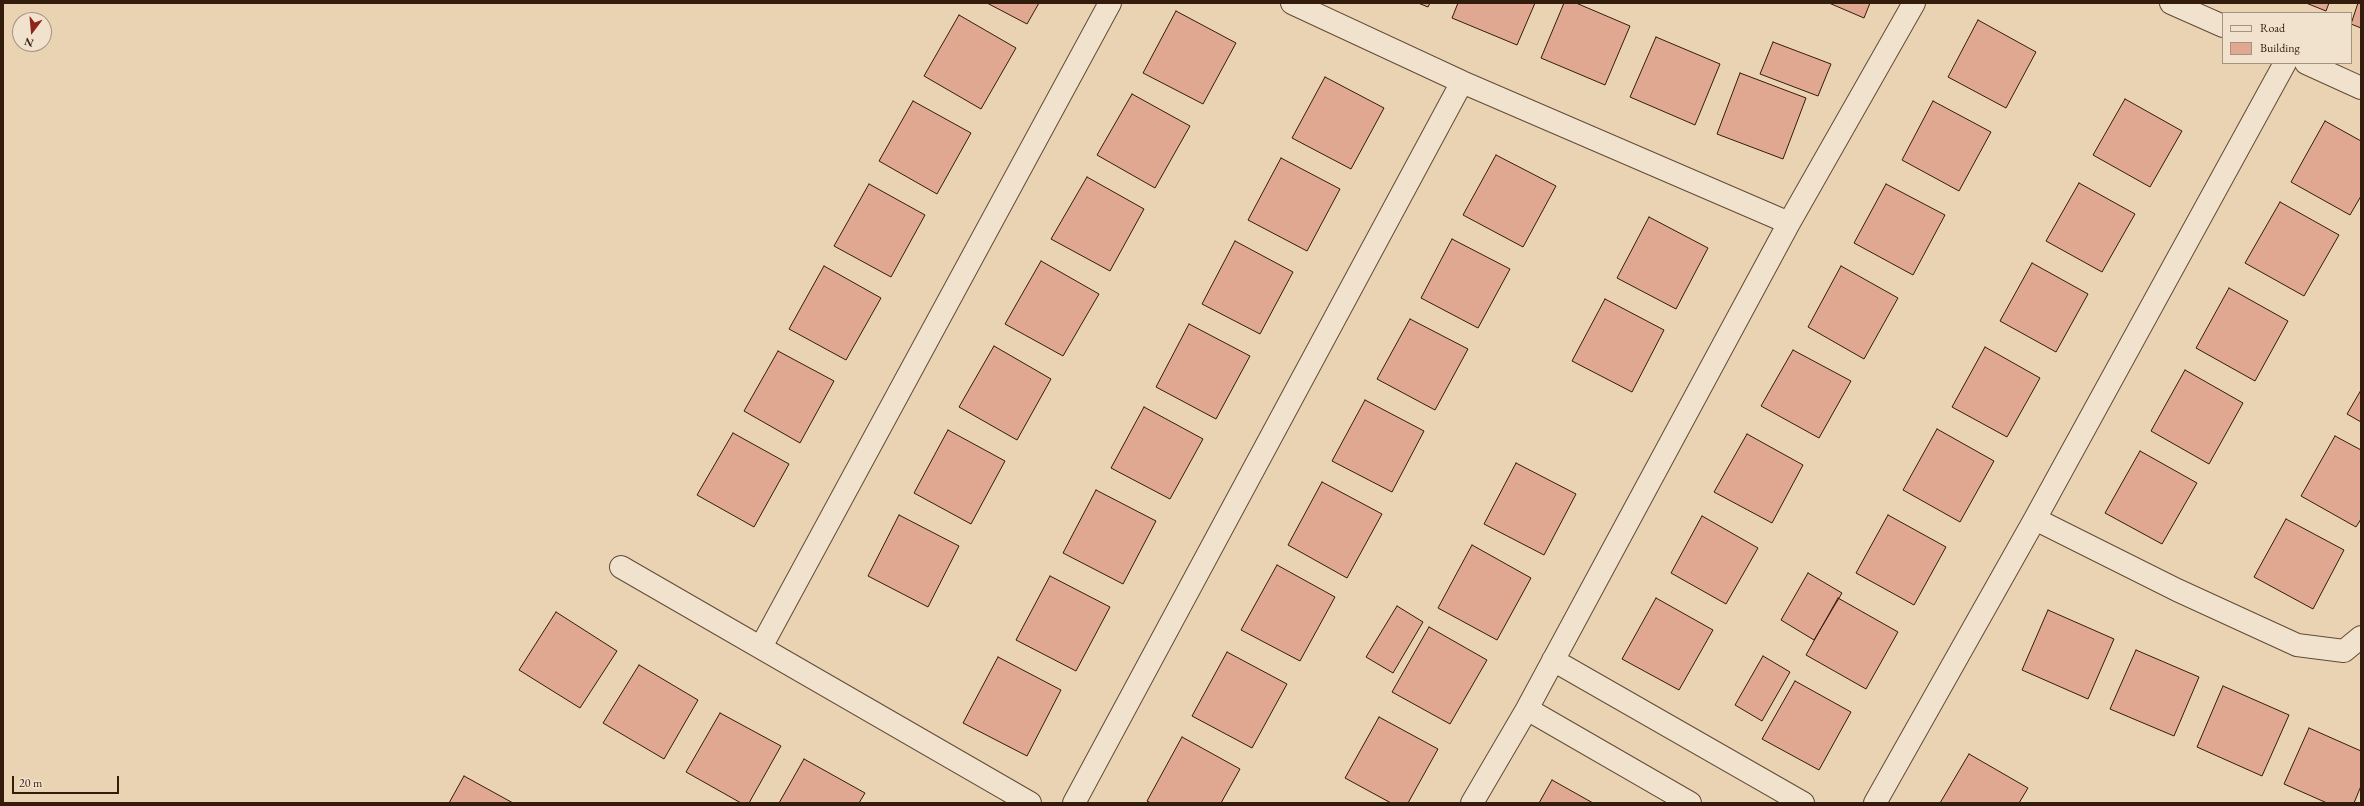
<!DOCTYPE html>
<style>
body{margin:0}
#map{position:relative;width:2364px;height:806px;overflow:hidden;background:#ead3b3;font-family:"EB Garamond",serif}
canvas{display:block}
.frame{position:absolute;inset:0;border:4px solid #331c0c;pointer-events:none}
.legend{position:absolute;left:2222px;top:12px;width:130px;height:52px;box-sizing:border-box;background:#f1e2ce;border:1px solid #a59380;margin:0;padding:5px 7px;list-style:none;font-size:12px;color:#331c0c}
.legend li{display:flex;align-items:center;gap:8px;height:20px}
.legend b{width:20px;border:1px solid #a59380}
.north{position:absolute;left:12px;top:12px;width:40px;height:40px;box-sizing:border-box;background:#f1e2ce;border:1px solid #a59380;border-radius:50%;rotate:196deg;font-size:11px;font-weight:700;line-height:16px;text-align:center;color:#331c0c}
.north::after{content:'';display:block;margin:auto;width:14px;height:18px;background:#8f2418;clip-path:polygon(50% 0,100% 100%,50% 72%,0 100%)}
.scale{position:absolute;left:12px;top:776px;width:107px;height:18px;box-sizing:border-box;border:2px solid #331c0c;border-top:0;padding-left:5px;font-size:12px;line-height:14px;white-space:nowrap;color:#331c0c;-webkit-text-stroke:3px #f1e2ce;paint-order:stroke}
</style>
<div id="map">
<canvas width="2364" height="806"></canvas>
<div class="frame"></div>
<ul class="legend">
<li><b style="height:5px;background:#f1e2ce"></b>Road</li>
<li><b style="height:11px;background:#e0a891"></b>Building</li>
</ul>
<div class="north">N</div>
<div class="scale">20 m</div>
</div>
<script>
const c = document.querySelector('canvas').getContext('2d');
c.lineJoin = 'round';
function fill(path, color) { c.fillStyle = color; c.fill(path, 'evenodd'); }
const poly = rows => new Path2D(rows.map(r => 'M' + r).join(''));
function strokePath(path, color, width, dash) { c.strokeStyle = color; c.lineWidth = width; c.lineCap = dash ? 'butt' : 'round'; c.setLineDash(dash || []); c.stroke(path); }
const building = poly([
 [987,3,1039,3,1027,24,987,3],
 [1418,3,1430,3,1428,7,1418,3],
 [1458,3,1535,3,1517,45,1452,18,1458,3],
 [1564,3,1576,3,1630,26,1605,85,1541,58,1564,3],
 [1829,3,1870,3,1864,18,1829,3],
 [2306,3,2329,3,2326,11,2306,3],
 [2358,3,2361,3,2361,28,2351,24,2358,3],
 [1176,11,1236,43,1203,104,1143,73,1176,11],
 [959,15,1016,48,981,109,924,76,959,15],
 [1978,20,2036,52,2006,108,1948,77,1978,20],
 [1656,37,1720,64,1695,125,1630,97,1656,37],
 [1773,42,1831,64,1818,96,1760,74,1773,42],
 [1740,73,1806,98,1783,159,1717,134,1740,73],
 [1325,77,1384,108,1351,169,1292,138,1325,77],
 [1132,94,1190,126,1155,188,1097,155,1132,94],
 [2125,99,2182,131,2150,187,2093,155,2125,99],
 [913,101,971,133,937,194,879,161,913,101],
 [1933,101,1991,132,1959,191,1902,160,1933,101],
 [2325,121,2361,141,2361,196,2350,215,2291,182,2325,121],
 [1496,155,1556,186,1523,247,1463,215,1496,155],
 [1281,158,1340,189,1307,251,1248,220,1281,158],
 [1087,177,1144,209,1110,271,1051,239,1087,177],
 [2079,183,2135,214,2102,272,2046,241,2079,183],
 [869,184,925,215,891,277,834,246,869,184],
 [1886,184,1945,215,1913,275,1854,243,1886,184],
 [2280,202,2339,235,2304,296,2245,263,2280,202],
 [1649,217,1708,248,1676,309,1617,278,1649,217],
 [1452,239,1510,269,1478,328,1421,298,1452,239],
 [1235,241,1293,272,1260,334,1202,304,1235,241],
 [1041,261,1099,294,1063,356,1005,324,1041,261],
 [2032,263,2088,294,2056,352,2000,321,2032,263],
 [824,266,881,298,846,360,789,329,824,266],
 [1841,266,1898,298,1864,359,1808,327,1841,266],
 [2229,288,2288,321,2255,381,2196,348,2229,288],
 [1605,299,1664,330,1632,392,1572,361,1605,299],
 [1410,319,1468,349,1435,410,1377,379,1410,319],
 [1189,324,1250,356,1216,419,1156,387,1189,324],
 [994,346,1051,379,1017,440,959,407,994,346],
 [1985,347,2040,378,2007,437,1952,407,1985,347],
 [1793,350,1851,381,1819,438,1761,406,1793,350],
 [778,351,834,381,800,443,744,411,778,351],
 [2185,370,2243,403,2209,464,2151,431,2185,370],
 [2361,390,2361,422,2347,414,2361,390],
 [1365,400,1424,431,1392,492,1332,461,1365,400],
 [1144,407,1203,439,1170,499,1111,468,1144,407],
 [1937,429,1994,461,1960,522,1903,490,1937,429],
 [948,430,1005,461,971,524,914,493,948,430],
 [733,433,789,464,754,527,697,495,733,433],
 [1747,434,1803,465,1772,523,1714,492,1747,434],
 [2335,436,2361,450,2361,519,2356,527,2301,496,2335,436],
 [2140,451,2197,483,2162,544,2105,513,2140,451],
 [1516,463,1576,494,1544,555,1484,524,1516,463],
 [1322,482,1382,514,1347,578,1288,545,1322,482],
 [1096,490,1156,521,1123,584,1063,553,1096,490],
 [899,515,959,546,928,607,868,576,899,515],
 [1888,515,1946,547,1914,605,1856,573,1888,515],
 [1702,516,1758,548,1726,604,1671,573,1702,516],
 [2286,519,2344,550,2313,609,2254,577,2286,519],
 [1472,545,1531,578,1497,640,1438,608,1472,545],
 [1277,565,1335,597,1300,661,1241,630,1277,565],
 [1808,573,1842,593,1814,640,1781,620,1808,573],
 [1050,576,1110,607,1076,671,1016,640,1050,576],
 [1656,598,1713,630,1679,690,1622,659,1656,598],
 [1838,598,1898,632,1866,689,1806,655,1838,598],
 [1397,606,1423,622,1393,673,1366,657,1397,606],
 [2048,610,2114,639,2088,699,2022,670,2048,610],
 [556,612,617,651,580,708,519,670,556,612],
 [1429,627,1487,660,1450,724,1392,692,1429,627],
 [2136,650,2199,677,2174,736,2110,709,2136,650],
 [1227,652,1287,684,1252,748,1192,716,1227,652],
 [1763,656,1790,672,1762,721,1735,705,1763,656],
 [998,657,1061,690,1027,756,963,723,998,657],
 [639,665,698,700,664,759,603,723,639,665],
 [1795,681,1851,712,1819,770,1762,739,1795,681],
 [2223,686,2289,715,2262,776,2197,747,2223,686],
 [720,713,781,746,749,803,741,803,686,772,720,713],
 [1379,717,1438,749,1408,803,1391,803,1345,778,1379,717],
 [2309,728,2361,751,2361,786,2354,803,2327,803,2284,784,2309,728],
 [1182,737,1240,769,1221,803,1151,803,1147,801,1182,737],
 [1969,754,2028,788,2019,803,1940,803,1969,754],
 [804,759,865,793,859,803,779,803,804,759],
 [464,776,513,803,449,803,464,776],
 [1552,780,1593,803,1539,803,1552,780]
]);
const street = poly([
 [1292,3,1462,82,1789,223],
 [2171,3,2223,26],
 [2306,63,2361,88],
 [2035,519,2177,590,2297,645,2344,651,2361,637],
 [621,567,1030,803],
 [761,647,1110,3],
 [1553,660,1803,803],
 [1527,709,1690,803],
 [1074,803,1462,82],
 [1472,803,1527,709,1789,223,1914,3],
 [1875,803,2035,519,2285,63]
]);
fill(building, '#e0a891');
strokePath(building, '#331c0c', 1);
strokePath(street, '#614a36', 24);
strokePath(street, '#f1e2ce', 22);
</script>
